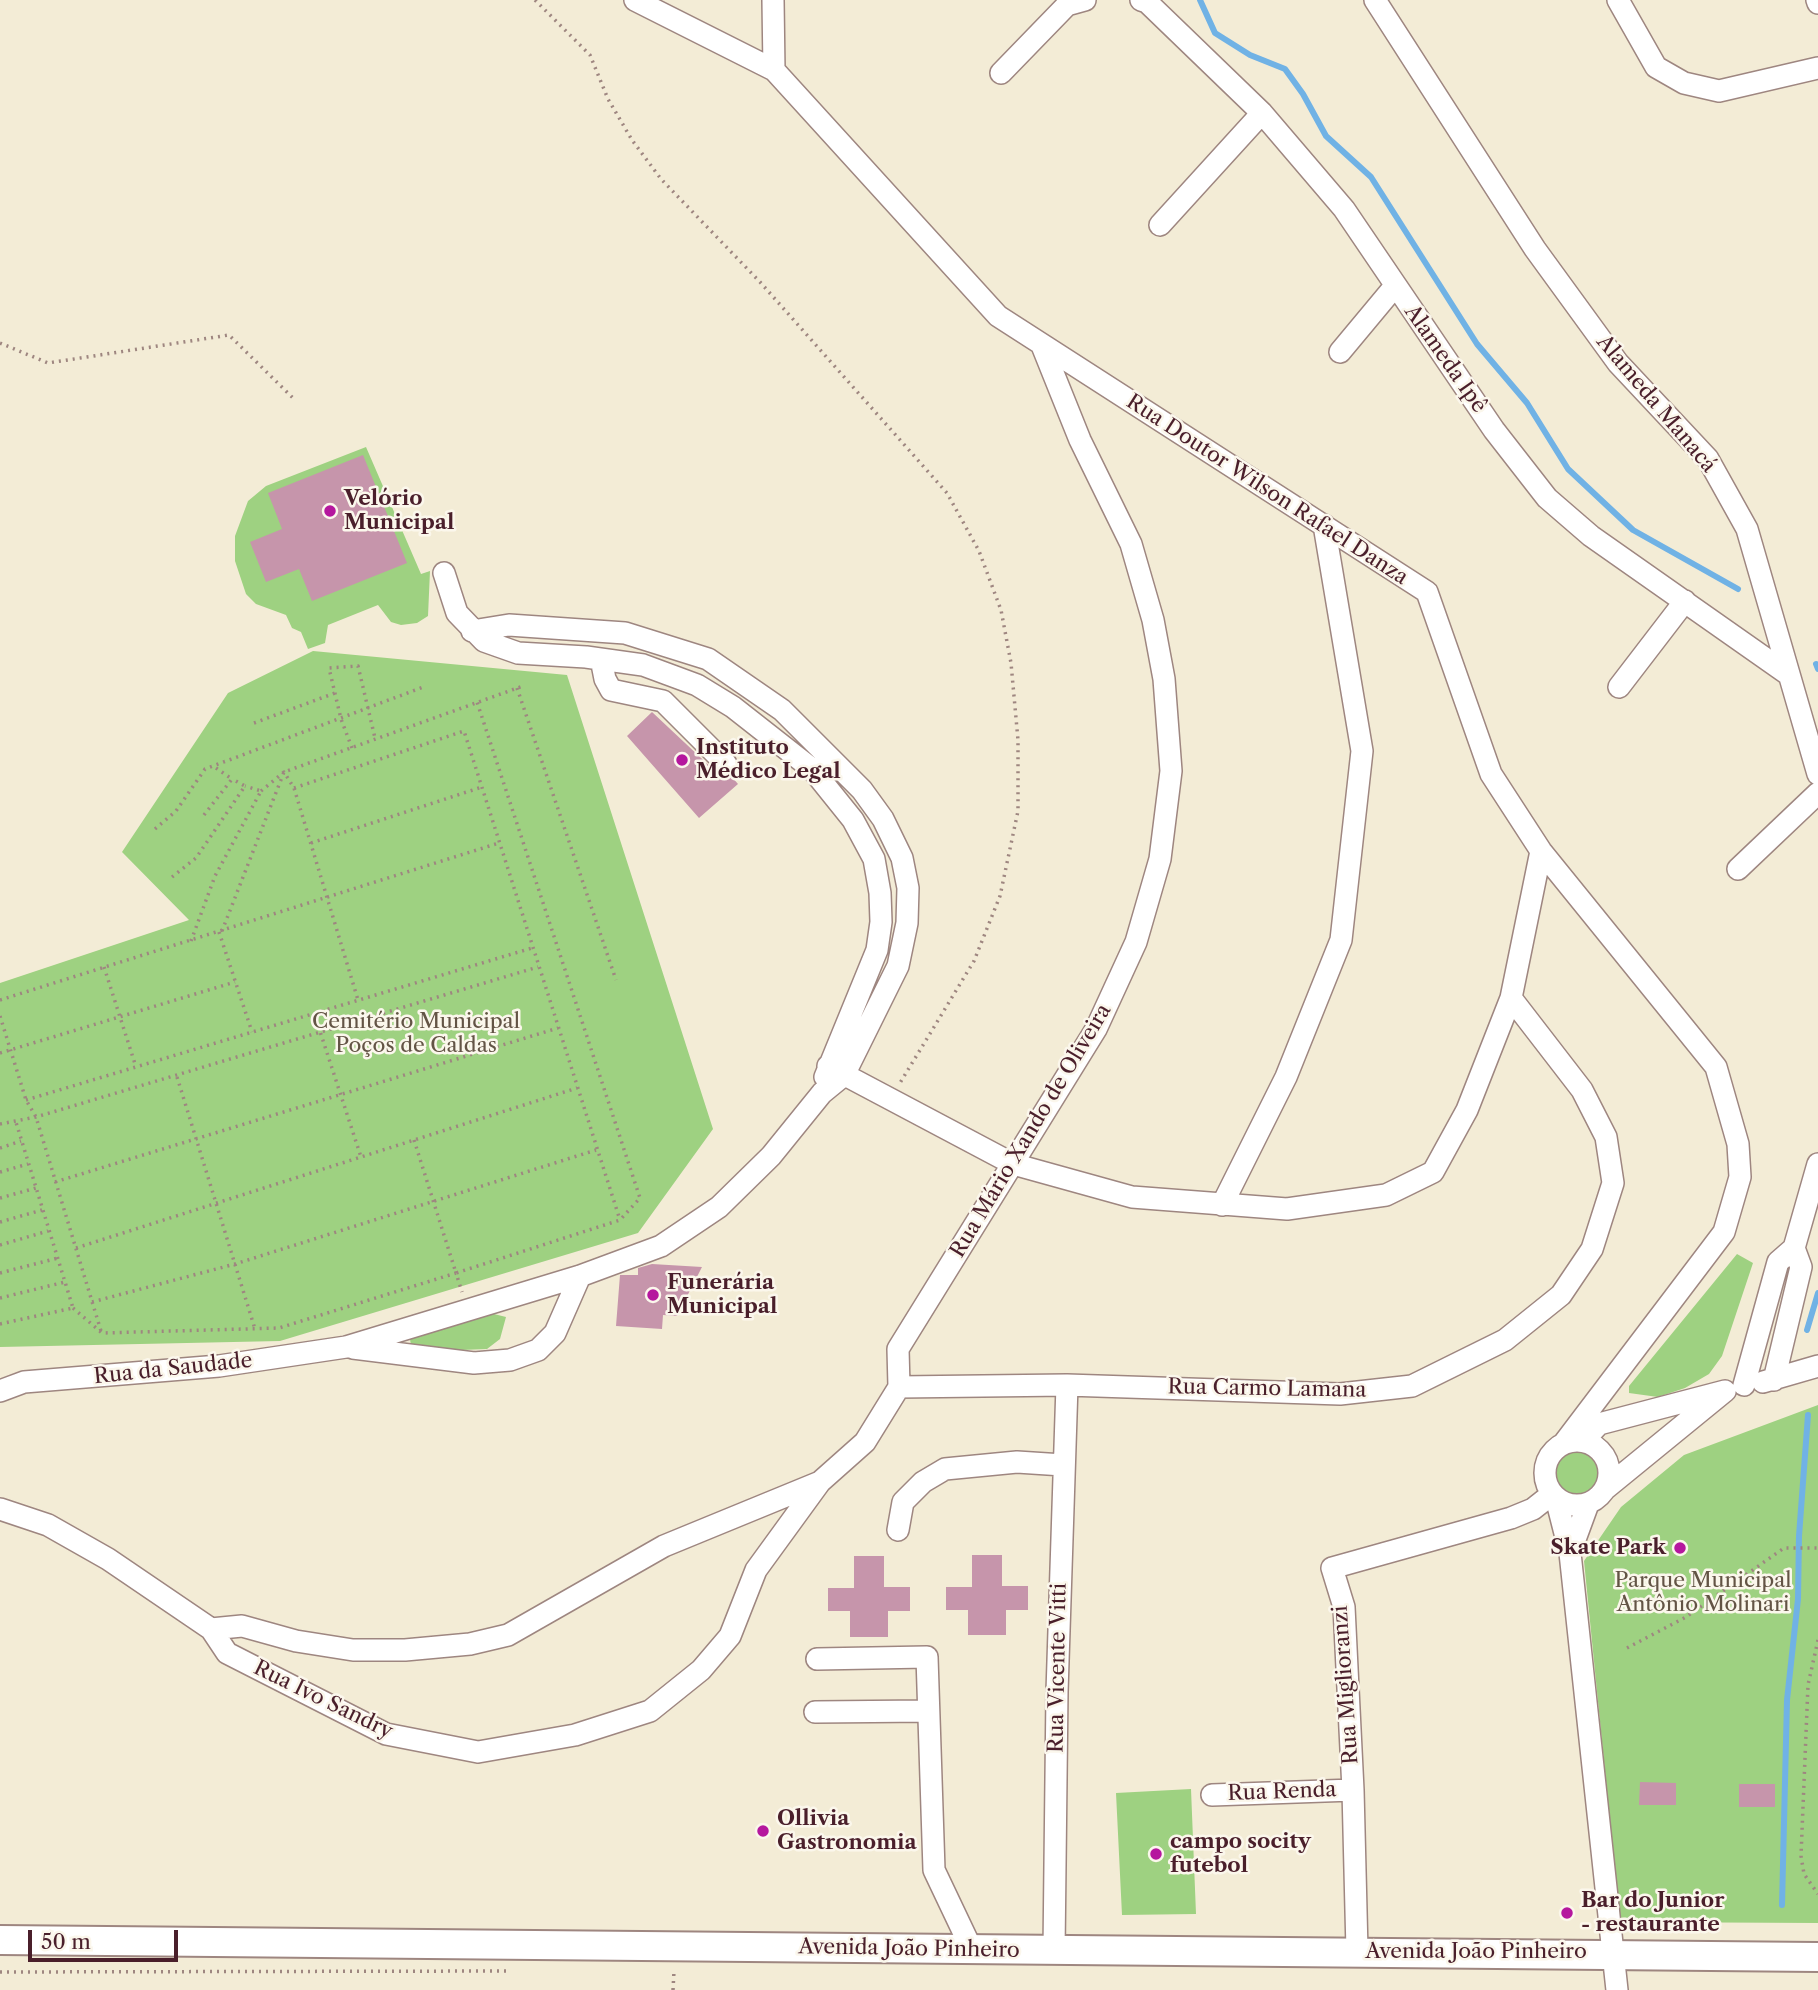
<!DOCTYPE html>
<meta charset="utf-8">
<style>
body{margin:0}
#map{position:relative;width:1818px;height:1990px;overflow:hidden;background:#f3ecd6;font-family:"Libre Caslon Text",serif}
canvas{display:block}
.scale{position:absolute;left:28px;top:1930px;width:150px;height:32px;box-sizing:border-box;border:4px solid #4a1f2b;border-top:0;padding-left:9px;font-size:21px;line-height:24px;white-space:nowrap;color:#4a1f2b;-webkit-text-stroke:5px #fbf7ec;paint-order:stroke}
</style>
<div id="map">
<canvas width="1818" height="1990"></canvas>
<div class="scale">50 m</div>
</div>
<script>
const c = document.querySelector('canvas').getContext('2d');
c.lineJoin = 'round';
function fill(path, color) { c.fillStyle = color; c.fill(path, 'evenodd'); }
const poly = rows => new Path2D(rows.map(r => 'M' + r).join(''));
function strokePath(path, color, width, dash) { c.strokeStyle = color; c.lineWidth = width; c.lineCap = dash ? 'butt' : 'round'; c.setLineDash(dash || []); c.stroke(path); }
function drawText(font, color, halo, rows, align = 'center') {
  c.font = font + ' "Libre Caslon Text",serif'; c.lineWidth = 5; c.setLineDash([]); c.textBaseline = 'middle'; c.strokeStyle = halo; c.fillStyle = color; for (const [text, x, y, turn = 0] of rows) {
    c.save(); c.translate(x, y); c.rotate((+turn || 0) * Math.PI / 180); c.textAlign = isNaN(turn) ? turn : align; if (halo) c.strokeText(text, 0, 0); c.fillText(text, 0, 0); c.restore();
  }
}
const green = poly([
 [366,447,421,574,430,571,428,616,417,623,401,625,391,622,378,605,328,625,325,643,308,649,301,632,292,628,286,615,256,604,246,594,235,561,235,536,248,501,266,486],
 [313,651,567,675,713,1129,638,1233,280,1341,0,1347,0,983,189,920,122,852,228,693],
 [1737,1254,1753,1263,1722,1356,1709,1374,1685,1388,1658,1397,1629,1393,1629,1386],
 [486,1312,506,1317,500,1339,487,1349,461,1350,411,1345,409,1334],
 [1818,1405,1818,1923,1620,1922,1584,1561,1621,1507,1684,1455],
 '1556 1473a22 22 0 1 1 44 0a22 22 0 1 1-44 0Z',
 [1191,1789,1196,1914,1122,1915,1116,1793]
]);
const stream = poly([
 [1200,0,1215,33,1250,55,1285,69,1303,94,1326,136,1371,177,1477,344,1527,403,1568,469,1633,530,1738,589],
 [1816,664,1818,669],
 [1807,1330,1818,1293],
 [1782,1905,1787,1700,1798,1599,1799,1536,1808,1415]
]);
const building = poly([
 [363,455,407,563,312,601,299,569,266,582,250,542,282,529,268,493],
 [652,712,717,773,731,776,738,784,699,818,627,736],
 [652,1264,702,1267,677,1316,663,1315,662,1329,616,1326,620,1275,638,1275,638,1268],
 [972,1555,1002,1555,1002,1586,1028,1586,1028,1610,1006,1610,1006,1635,968,1635,968,1610,946,1610,946,1587,972,1587],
 [854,1556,884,1556,884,1587,910,1587,910,1611,888,1611,888,1637,850,1637,850,1611,828,1611,828,1588,854,1588],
 [1640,1782,1676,1783,1676,1805,1639,1805],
 [1739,1784,1775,1784,1775,1807,1739,1807]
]);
const path = poly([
 [535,0,590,55,608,99,632,140,661,179,760,282,947,493,979,551,1001,610,1011,663,1018,740,1018,811,1000,896,974,961,900,1083],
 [0,343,48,363,229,335,295,400],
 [517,688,616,980],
 [254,723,335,693],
 [352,748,341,719,329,668,358,666,375,738],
 [294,788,464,731,620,1220],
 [261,791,284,772,294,788,358,1000],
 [204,815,232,779,213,766],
 [155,829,176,811,205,769,426,686],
 [311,843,482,787],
 [172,877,196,858,245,786,232,779],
 [222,931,284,772,523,686],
 [219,932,252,1032],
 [191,941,215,876,261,791,245,786],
 [104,967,136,1067],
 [0,1000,499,843],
 [314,1013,361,1157],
 [0,1016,26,1100,36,1117,101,1331],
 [0,1053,235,982],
 [177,1077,255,1329],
 [26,1100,532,948],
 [0,1124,36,1117,538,967],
 [414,1140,456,1273,620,1220,640,1198,477,702],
 [0,1148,21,1141],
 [0,1172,28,1164],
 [55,1182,558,1028],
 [0,1198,36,1188],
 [0,1222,42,1210],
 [0,1245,48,1231],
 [76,1248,577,1088],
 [0,1273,58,1258],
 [0,1298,65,1282],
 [92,1302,235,1264,596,1150],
 [73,1308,102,1333,279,1328,456,1273,462,1292],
 [0,1324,73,1308,15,1119],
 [1818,1640,1808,1685,1801,1856,1804,1874,1818,1894],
 [1627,1648,1686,1617,1784,1548,1818,1548],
 [0,1972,507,1971],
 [673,1990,674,1971]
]);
const minor = poly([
 [635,0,774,70,998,316,1427,592,1491,774,1541,851,1716,1067,1738,1144,1740,1177,1724,1232,1564,1443],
 [773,0,774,70],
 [1141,0,1147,2,1262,113,1344,209,1494,430,1547,498,1591,536,1789,675],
 [1375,0,1535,249,1618,363,1708,459,1747,529,1818,774],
 [1618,0,1656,67,1684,83,1719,91,1818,68],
 [1817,0,1818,3],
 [1001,73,1067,5,1085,0],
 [1160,225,1262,113],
 [1340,352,1395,286],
 [444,573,457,613,484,641,518,653,586,657,643,665,697,685,733,707,812,769,853,820,874,859,880,893,881,922,877,950,825,1077],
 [601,659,605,679,611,690,663,701,726,764],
 [1619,687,1685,601],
 [1738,869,1818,793],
 [828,1066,1013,1164,1132,1197,1287,1209,1386,1195,1433,1172,1467,1110,1511,998,1541,851],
 [1222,1205,1286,1077,1341,940,1362,751,1324,525],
 [1794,1248,1818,1164],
 [353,1348,474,1363,510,1360,538,1350,555,1333,580,1276],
 [1763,1382,1818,1366],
 [1744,1385,1778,1262,1794,1248,1801,1267,1774,1380],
 [899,1387,1067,1385,1340,1394,1412,1386,1505,1340,1561,1295,1592,1249,1613,1183,1606,1137,1582,1090,1511,998],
 [0,1391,24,1382,219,1366,346,1347,580,1276,661,1246,719,1207,771,1156,822,1093,844,1075,898,966,907,923,908,888,902,858,883,819,862,790,782,710,708,659,625,633,509,625,472,631],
 '1545 1473a32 32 0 1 1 64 0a32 32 0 1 1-64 0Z',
 [1583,1441,1599,1424,1725,1391,1605,1489],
 [1556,1498,1570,1553,1588,1504],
 [0,1509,48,1525,108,1559,211,1629,227,1653,386,1734,478,1752,575,1735,650,1711,701,1670,730,1636,756,1570,820,1482,865,1442,899,1387,898,1349,1096,1029,1136,942,1160,859,1171,771,1164,679,1153,620,1131,544,1080,440,1043,348],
 [898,1530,903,1502,923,1482,945,1469,1017,1462,1063,1465],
 [1570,1553,1617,1990],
 [211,1629,242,1626,296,1641,353,1650,405,1650,470,1644,508,1635,664,1546,820,1482],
 [817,1659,927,1657,934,1870,972,1950],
 [815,1712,928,1711],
 [1212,1795,1353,1790],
 [1054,1951,1057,1692,1067,1385],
 [1357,1951,1353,1790,1344,1607,1332,1568,1511,1518,1533,1509,1552,1494]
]);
const major = poly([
 [0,1940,1818,1957]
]);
const markers = [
 [330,511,7,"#b5179e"],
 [682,760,7,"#b5179e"],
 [653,1295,7,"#b5179e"],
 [1680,1548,7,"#b5179e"],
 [763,1831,7,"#b5179e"],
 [1156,1854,7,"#b5179e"],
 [1567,1913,7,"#b5179e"]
];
const streetNames = [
 ["Alameda Ipê",1445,359,55],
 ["Alameda Manacá",1656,404,50],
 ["Rua Doutor Wilson Rafael Danza",1267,490,33],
 ["Rua Mário Xando de Oliveira",1031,1131,-59],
 ["Rua da Saudade",173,1369,-6],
 ["Rua Carmo Lamana",1267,1389,1],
 ["Rua Vicente Vitti",1058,1668,-89],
 ["Rua Miglioranzi",1346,1685,-94],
 ["Rua Ivo Sandry",323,1700,26],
 ["Rua Renda",1282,1792,-2],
 ["Avenida João Pinheiro",909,1949,1],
 ["Avenida João Pinheiro",1476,1952]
];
const poiNames = [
 ["Velório",344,499],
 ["Municipal",344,523],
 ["Instituto",696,748],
 ["Médico Legal",696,772],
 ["Funerária",667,1283],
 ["Municipal",667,1307],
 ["Skate Park",1666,1548,"right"],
 ["Ollivia",777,1819],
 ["Gastronomia",777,1843],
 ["campo socity",1170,1842],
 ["futebol",1170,1866],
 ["Bar do Junior",1581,1901],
 ["- restaurante",1581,1925]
];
const parkNames = [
 ["Cemitério Municipal",416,1022],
 ["Poços de Caldas",416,1046],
 ["Parque Municipal",1703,1581],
 ["Antônio Molinari",1703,1605]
];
fill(green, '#9ed181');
strokePath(stream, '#70b2e5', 6);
fill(building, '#c695ab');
strokePath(minor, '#9e8680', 24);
strokePath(major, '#9e8680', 32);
strokePath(path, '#9e8680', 3.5, [2, 5]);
strokePath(minor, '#fff', 21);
strokePath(major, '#fff', 28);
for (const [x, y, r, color] of markers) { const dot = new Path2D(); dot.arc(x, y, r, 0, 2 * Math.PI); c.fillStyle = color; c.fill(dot); strokePath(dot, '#fbf7ec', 2.5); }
drawText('21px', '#4a1f2b', '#fbf7ec', streetNames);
drawText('bold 21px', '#4a1f2b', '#fbf7ec', poiNames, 'left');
drawText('21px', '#635445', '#fbf7ec', parkNames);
</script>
